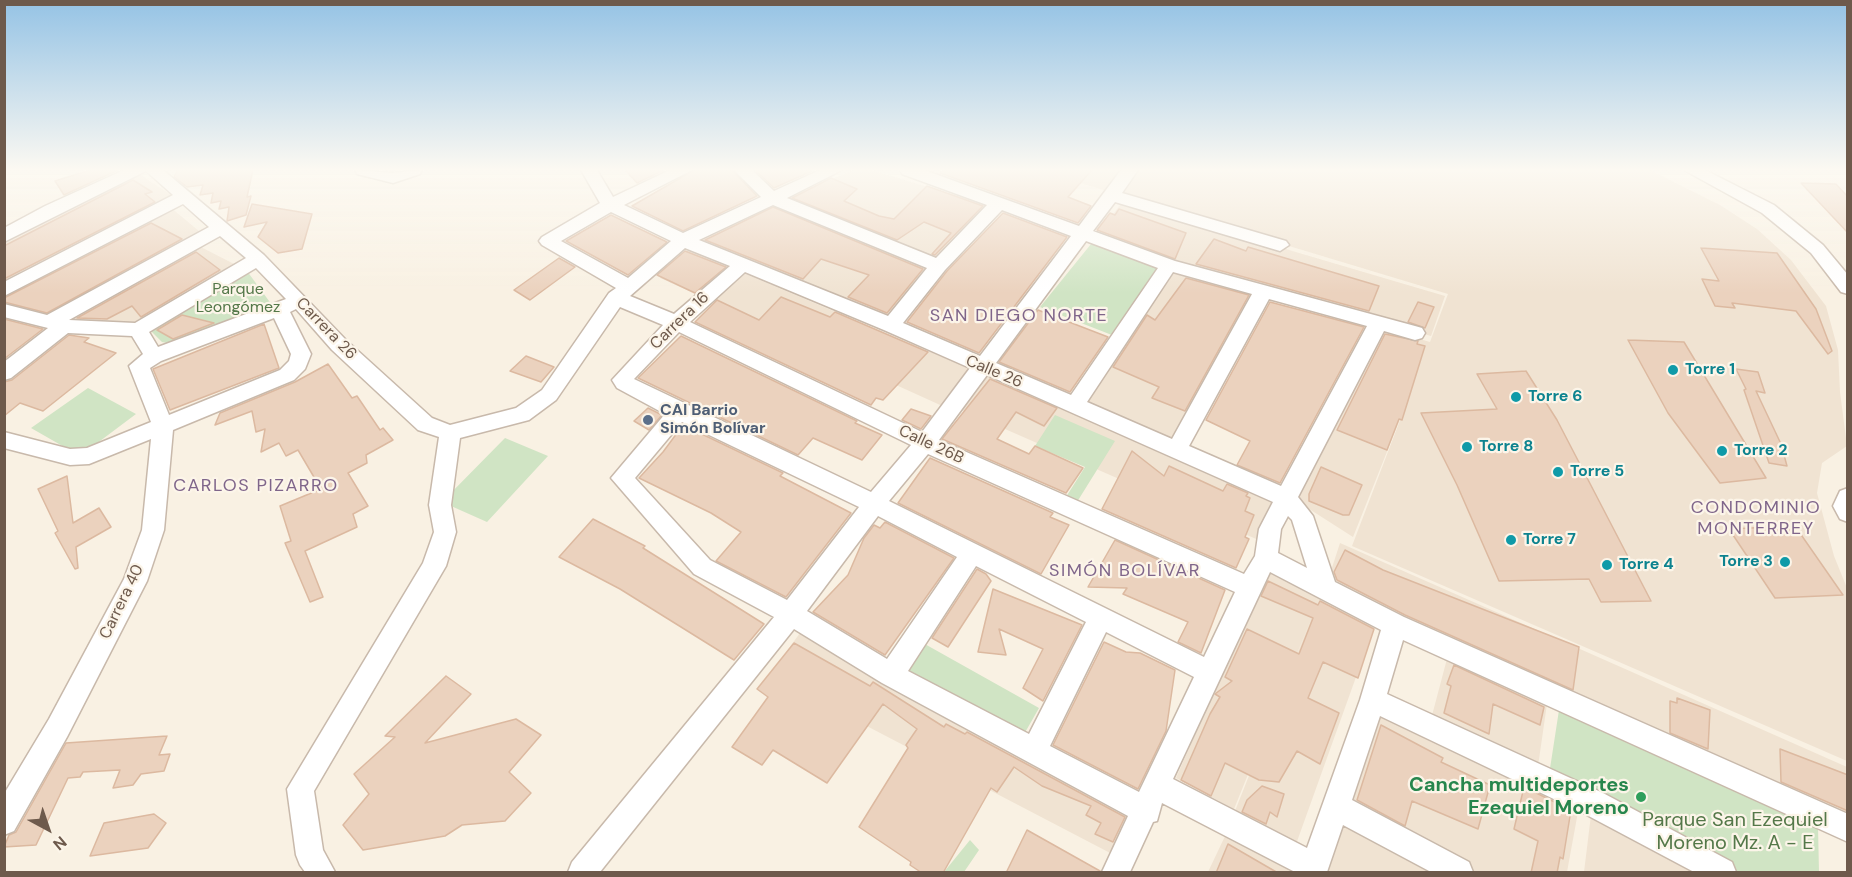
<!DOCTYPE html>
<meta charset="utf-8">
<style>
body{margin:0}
#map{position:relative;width:1852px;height:877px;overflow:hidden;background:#f9f1e3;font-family:"DM Sans",sans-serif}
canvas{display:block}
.frame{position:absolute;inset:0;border:6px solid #6e5a4c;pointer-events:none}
.north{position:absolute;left:18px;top:799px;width:60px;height:60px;-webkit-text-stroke:4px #fcf5e9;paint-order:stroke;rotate:140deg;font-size:16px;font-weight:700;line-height:24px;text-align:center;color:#6e5a4c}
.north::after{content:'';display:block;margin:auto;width:21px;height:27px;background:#6e5a4c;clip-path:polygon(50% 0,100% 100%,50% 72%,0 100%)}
</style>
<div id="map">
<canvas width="1852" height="877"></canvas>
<div class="frame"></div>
<div class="north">N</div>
</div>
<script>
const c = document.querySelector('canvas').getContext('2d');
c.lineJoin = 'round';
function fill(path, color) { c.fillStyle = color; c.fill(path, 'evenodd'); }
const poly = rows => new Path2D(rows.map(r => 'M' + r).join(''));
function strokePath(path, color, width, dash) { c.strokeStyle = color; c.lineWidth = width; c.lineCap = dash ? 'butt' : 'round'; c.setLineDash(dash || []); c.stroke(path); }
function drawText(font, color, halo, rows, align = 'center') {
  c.font = font + ' "DM Sans",sans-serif'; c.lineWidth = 4.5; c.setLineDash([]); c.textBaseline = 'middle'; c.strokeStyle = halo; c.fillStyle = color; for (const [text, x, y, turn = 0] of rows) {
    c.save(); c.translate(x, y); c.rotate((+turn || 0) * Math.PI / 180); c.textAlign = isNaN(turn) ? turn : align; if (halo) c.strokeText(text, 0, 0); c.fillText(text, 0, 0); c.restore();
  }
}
const residential = poly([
 [853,170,871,170,992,206,943,270,776,204],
 [1037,170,1650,170,1720,205,1757,229,1791,260,1826,306,1838,350,1840,392,1847,446,1822,463,1817,493,1834,556,1847,588,1847,761,1352,546,1412,389,1353,537,1292,498,1378,327,1430,342,1448,294],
 [136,172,178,199,5,288,5,236],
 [1123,201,1445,296,1431,336,1093,240],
 [169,206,205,236,52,318,5,305,4,292],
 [771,206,940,274,893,325,691,243],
 [197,245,238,266,138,328,56,320],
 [689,250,980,373,949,409,660,278],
 [1170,268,1259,293,1175,446,1079,404],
 [985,375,1283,499,1263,542,957,408],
 [1340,543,1847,767,1847,823,1327,583],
 [1273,558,1379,613,1295,847,1235,811,1311,619,1234,809,1176,778],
 [803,629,1136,808,1114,855,769,675],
 [1448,655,1548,697,1537,773,1430,723],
 [1374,707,1580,801,1567,872,1468,872,1342,806],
 [1592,807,1714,872,1584,872],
 [1338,814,1452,872,1320,872],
 [1227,832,1291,866,1288,872,1208,872]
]);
const green = poly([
 [1091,244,1165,266,1117,337,1040,307],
 [247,271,272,305,178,345,162,342,147,327],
 [88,388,136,414,80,456,31,428],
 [1055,415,1115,441,1077,502,1066,497,1085,467,1035,446],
 [505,438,548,456,487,522,442,502],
 [923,643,1039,708,1023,736,905,673],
 [1559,710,1818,827,1819,872,1729,872,1549,775],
 [970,840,979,850,964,872,944,872]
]);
const building = poly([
 [90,170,118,170,64,195,55,181,90,170],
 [177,170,253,170,247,197,251,196,246,215,227,221,229,207,219,209,221,201,211,203,213,193,200,195,203,185,187,187,174,177,177,170],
 [625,170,664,170,637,183,625,170],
 [694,170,732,170,757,196,683,231,632,206,694,170],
 [755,170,809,170,812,171,774,188,755,170],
 [943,170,1092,170,1068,197,1091,206,1078,223,940,173,943,170],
 [831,178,857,189,844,201,879,216,894,219,927,186,983,206,935,255,932,254,951,233,924,222,897,240,792,198,831,178],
 [133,180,152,192,145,194,155,202,4,279,4,246,133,180],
 [1801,183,1836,184,1848,197,1848,233,1801,183],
 [252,204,312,214,302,249,278,253,258,237,267,222,244,227,252,204],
 [773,207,923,269,887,313,848,297,869,275,821,259,803,279,705,240,773,207],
 [1119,209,1186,233,1175,259,1097,230,1110,213,1115,215,1119,209],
 [1003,213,1067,237,979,353,907,322,947,271,1003,213],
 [611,215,667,242,628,275,566,241,611,215],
 [151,223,182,239,47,313,4,302,4,298,151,223],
 [1214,239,1246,251,1248,247,1379,286,1369,311,1196,264,1214,239],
 [1701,248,1777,253,1816,309,1832,351,1828,354,1796,311,1732,303,1735,308,1715,306,1702,279,1719,281,1701,248],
 [685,251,726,267,695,293,657,275,685,251],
 [196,252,220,270,141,317,132,306,107,319,77,318,196,252],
 [559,258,575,267,530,300,514,290,559,258],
 [1186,278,1249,295,1185,411,1152,398,1159,387,1113,367,1147,315,1155,320,1186,278],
 [781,297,830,317,835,312,928,352,883,400,876,398,871,405,695,322,717,300,759,320,781,297],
 [1270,302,1364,327,1280,483,1237,465,1250,441,1206,420,1270,302],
 [1418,302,1434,307,1425,328,1408,322,1418,302],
 [1038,310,1108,337,1070,392,999,362,1038,310],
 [182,315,214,323,173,339,157,330,182,315],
 [4,319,43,329,4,359,4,319],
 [264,324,279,368,170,410,153,369,264,324],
 [1385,334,1418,341,1417,344,1425,346,1402,420,1399,419,1387,450,1337,430,1385,334],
 [69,335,89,338,84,342,116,353,43,411,20,403,4,416,4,382,12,380,69,335],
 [681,336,857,421,855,423,882,435,862,460,813,438,798,455,638,378,681,336],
 [1628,340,1684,342,1766,478,1720,483,1668,413,1628,340],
 [526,356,554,367,541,382,510,371,526,356],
 [328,364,352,398,357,396,380,430,383,428,393,440,366,455,367,463,348,473,368,506,353,514,357,527,305,551,323,597,310,602,285,543,291,541,280,506,321,489,298,450,286,456,279,443,261,452,265,429,256,432,252,411,215,425,220,413,295,382,328,364],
 [1736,369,1758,372,1765,393,1756,391,1781,444,1787,466,1769,463,1744,390,1746,389,1736,369],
 [1526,371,1557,420,1651,601,1601,602,1589,579,1499,581,1457,485,1421,413,1497,409,1477,374,1526,371],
 [990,379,1057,408,1044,426,1016,412,997,439,1029,454,1035,446,1083,468,1066,493,942,439,990,379],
 [648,408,662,415,649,430,634,421,648,408],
 [911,409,931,416,921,429,902,420,911,409],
 [683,425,783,473,780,476,851,513,786,597,716,561,741,532,711,513,639,478,663,452,683,425],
 [1132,451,1164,476,1169,466,1223,491,1227,484,1248,493,1246,496,1250,498,1245,511,1254,515,1245,537,1249,539,1236,568,1102,509,1132,451],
 [930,458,1053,513,1050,517,1069,525,1041,574,898,503,930,458],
 [1321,467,1362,485,1349,515,1343,515,1309,501,1309,494,1321,467],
 [67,476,73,523,99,508,111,527,76,547,78,568,75,569,55,533,58,531,38,489,67,476],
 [593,519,645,546,643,548,764,624,734,660,620,589,559,557,593,519],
 [885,522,954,558,885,655,813,612,848,575,864,538,874,525,880,528,885,522],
 [1795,526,1843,595,1775,598,1729,529,1795,526],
 [1115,540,1225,590,1201,653,1178,642,1188,622,1123,594,1127,588,1088,587,1115,540],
 [1345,550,1383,570,1579,647,1573,690,1405,615,1337,580,1334,572,1345,550],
 [977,569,986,574,991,581,948,647,932,638,977,569],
 [1268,581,1318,605,1320,601,1374,629,1358,678,1323,662,1308,698,1339,713,1320,764,1297,751,1279,782,1259,780,1225,763,1211,796,1181,780,1210,714,1220,697,1215,694,1232,681,1225,677,1247,629,1299,654,1313,618,1261,596,1268,581],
 [993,589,1082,625,1043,701,1023,688,1043,649,999,629,1006,655,978,652,993,589],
 [1104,642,1126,652,1140,653,1175,670,1166,731,1138,789,1053,745,1104,642],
 [794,643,870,686,873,682,944,727,946,724,965,734,967,732,1125,817,1113,842,1095,834,1101,823,1086,815,1091,806,1042,786,1014,767,997,792,991,788,943,873,922,873,910,865,911,862,859,827,908,748,906,745,917,729,883,704,827,783,773,750,762,765,732,747,768,697,757,689,794,643],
 [1454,665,1544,707,1540,725,1493,704,1489,734,1444,713,1451,686,1447,684,1454,665],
 [446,676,471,694,425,743,516,719,541,735,509,772,531,793,505,821,462,825,445,836,363,850,343,825,369,794,354,774,395,737,385,736,446,676],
 [1677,698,1710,710,1708,749,1670,733,1670,701,1677,703,1677,698],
 [1381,725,1443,758,1441,762,1490,785,1478,829,1412,801,1405,826,1357,800,1381,725],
 [167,736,159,755,170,754,164,771,141,774,133,785,113,788,120,770,83,772,80,777,68,778,36,845,4,847,9,835,16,832,66,743,167,736],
 [1780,749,1848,775,1848,811,1781,782,1780,749],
 [1262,786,1284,794,1277,817,1270,812,1266,824,1242,812,1247,800,1262,786],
 [1524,787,1571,810,1563,859,1560,857,1557,873,1531,873,1538,841,1514,829,1524,787],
 [154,814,166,823,148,848,90,856,104,823,154,814],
 [1027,830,1100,871,1100,873,1006,873,1027,830],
 [1228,844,1278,873,1216,873,1228,844]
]);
const minor = poly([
 [124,170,163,170,264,255,346,340,432,418,450,425,516,408,542,390,609,293,616,288,542,245,539,241,542,237,600,203,581,170,597,170,613,197,670,170,692,170,624,205,683,233,761,197,734,170,752,170,774,191,820,170,842,170,787,198,936,258,987,205,902,174,900,170,924,170,1079,226,1121,170,1138,170,1122,193,1286,241,1289,245,1280,251,1115,202,1093,231,1175,261,1415,326,1422,328,1425,333,1422,338,1415,340,1384,331,1298,497,1313,516,1335,582,1404,617,1848,814,1848,842,1403,640,1387,694,1603,793,1732,862,1736,872,1694,872,1583,813,1380,716,1352,800,1469,862,1473,872,1431,872,1343,825,1327,872,1295,872,1162,803,1157,821,1153,822,1130,872,1102,872,1128,816,882,683,794,629,600,872,568,872,572,862,774,617,694,574,611,478,665,414,617,388,612,380,663,325,620,307,556,400,529,420,460,438,451,505,456,532,446,566,314,791,323,850,335,872,305,872,300,865,296,855,287,789,423,563,434,532,429,505,439,437,418,430,332,350,296,309,290,312,311,354,305,369,294,380,173,430,164,530,147,581,67,737,14,831,4,835,4,794,49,719,124,579,142,530,151,439,89,464,70,465,4,448,4,432,70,449,87,448,151,422,129,366,143,354,132,336,68,333,11,378,4,380,4,362,48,328,4,317,4,304,47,315,209,227,183,204,4,296,4,282,173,195,146,171,4,242,4,228,45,206,124,170],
 [773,205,927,268,888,316,699,240,773,205],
 [1002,210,1071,236,980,356,903,323,945,270,1002,210],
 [611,212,671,241,628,278,561,241,611,212],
 [220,236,246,258,135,323,69,320,220,236],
 [1086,241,1158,268,1071,395,996,363,1086,241],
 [685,248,730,266,674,314,630,296,685,248],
 [256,268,286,299,158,347,149,332,256,268],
 [745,272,884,330,970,368,922,432,690,322,745,272],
 [1173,272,1252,294,1172,439,1087,402,1173,272],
 [1269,299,1367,326,1281,486,1189,446,1269,299],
 [274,318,291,354,289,361,280,370,169,415,150,368,161,361,274,318],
 [679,332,911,445,871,492,634,379,679,332],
 [987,375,1273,502,1259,529,1255,556,1244,574,939,440,987,375],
 [682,422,859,507,787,600,710,560,635,478,682,422],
 [928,454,1235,592,1204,657,889,501,928,454],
 [878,516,957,557,887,659,807,611,878,516],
 [1288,516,1292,520,1307,568,1278,553,1281,529,1288,516],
 [976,566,1086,622,1029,734,908,671,976,566],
 [1270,572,1381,630,1360,700,1307,848,1173,779,1270,572],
 [1106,632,1194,677,1139,792,1050,746,1106,632],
 [355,170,392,173,422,170,420,174,393,183,357,174,355,170],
 [1684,170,1705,170,1774,205,1823,245,1848,275,1848,294,1841,292,1811,253,1762,213,1684,170],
 [1848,488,1848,522,1840,519,1833,506,1840,491,1848,488]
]);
const markers = [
 [1673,370,6,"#0f9aa8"],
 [1516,397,6,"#0f9aa8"],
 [648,420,6,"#5c6f8a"],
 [1467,447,6,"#0f9aa8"],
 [1722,451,6,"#0f9aa8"],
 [1558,472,6,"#0f9aa8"],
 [1511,540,6,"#0f9aa8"],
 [1785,562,6,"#0f9aa8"],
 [1607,565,6,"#0f9aa8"],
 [1641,797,6,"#2e9e5b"]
];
const parkNames = [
 ["Parque",238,290],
 ["Leongómez",238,308]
];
const streetNames = [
 ["Carrera 16",680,321,-44],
 ["Carrera 26",326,329,46],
 ["Calle 26",994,372,23],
 ["Calle 26B",931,445,25],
 ["Carrera 40",122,602,-64]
];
const cultureNames = [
 ["Torre 1",1685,370],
 ["Torre 6",1528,397],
 ["Torre 8",1479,447],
 ["Torre 2",1734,451],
 ["Torre 5",1570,472],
 ["Torre 7",1523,540],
 ["Torre 3",1773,562,"right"],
 ["Torre 4",1619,565]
];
const serviceNames = [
 ["CAI Barrio",660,411],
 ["Simón Bolívar",660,429]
];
const neighbourhoodNames = [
 ["SAN DIEGO NORTE",1019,316],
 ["CARLOS PIZARRO",256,486],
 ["CONDOMINIO",1756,508],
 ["MONTERREY",1756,529],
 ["SIMÓN BOLÍVAR",1125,571]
];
const nearLeisurenames = [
 ["Cancha multideportes",1629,786],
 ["Ezequiel Moreno",1629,809]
];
const nearParknames = [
 ["Parque San Ezequiel",1735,821],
 ["Moreno Mz. A - E",1735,844]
];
fill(residential, '#f0e3d2');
fill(green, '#d0e4c4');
fill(building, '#ebd2be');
strokePath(building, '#dcb9a0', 1.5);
strokePath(minor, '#c8b9ab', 3);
fill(minor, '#fff');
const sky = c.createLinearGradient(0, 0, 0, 293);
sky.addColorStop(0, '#95c3e5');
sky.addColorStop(0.58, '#fcf9f2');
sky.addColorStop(1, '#fcf9f200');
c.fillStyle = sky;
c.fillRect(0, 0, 1852, 293);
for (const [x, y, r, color] of markers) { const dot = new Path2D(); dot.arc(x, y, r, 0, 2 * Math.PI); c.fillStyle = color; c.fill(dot); strokePath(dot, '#fcf5e9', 2); }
drawText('16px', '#547849', '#fcf5e9', parkNames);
drawText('16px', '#6e5a4c', '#fcf5e9', streetNames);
drawText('bold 16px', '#0d838f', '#fcf5e9', cultureNames, 'left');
drawText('bold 16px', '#4e5e75', '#fcf5e9', serviceNames, 'left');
c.letterSpacing = '1.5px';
drawText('18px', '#7f658a', '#fcf5e9', neighbourhoodNames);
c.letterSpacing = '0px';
drawText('bold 20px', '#27864d', '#fcf5e9', nearLeisurenames, 'right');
drawText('20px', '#547849', '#fcf5e9', nearParknames);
</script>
